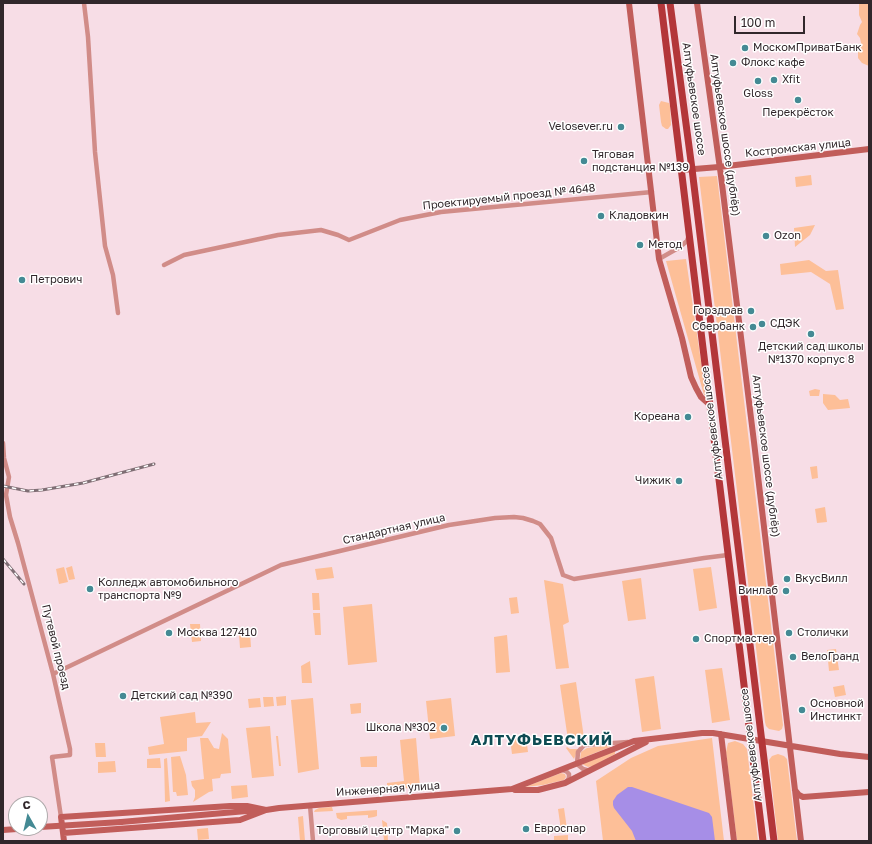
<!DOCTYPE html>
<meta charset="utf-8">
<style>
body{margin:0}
#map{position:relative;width:872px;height:844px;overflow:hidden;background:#f7dde6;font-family:"Golos Text",sans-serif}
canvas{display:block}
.frame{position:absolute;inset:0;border:4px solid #31272b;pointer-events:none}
.north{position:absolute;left:8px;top:796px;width:40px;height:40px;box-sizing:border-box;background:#fff;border:1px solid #ada9aa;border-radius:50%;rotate:352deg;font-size:11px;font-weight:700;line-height:16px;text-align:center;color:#31272b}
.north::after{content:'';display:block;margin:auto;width:14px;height:18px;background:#448a94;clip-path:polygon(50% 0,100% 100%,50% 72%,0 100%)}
.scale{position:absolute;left:734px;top:16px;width:71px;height:18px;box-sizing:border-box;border:2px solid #31272b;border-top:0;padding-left:5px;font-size:12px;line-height:14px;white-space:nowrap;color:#31272b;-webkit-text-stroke:3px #fff;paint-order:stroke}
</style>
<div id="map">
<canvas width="872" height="844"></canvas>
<div class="frame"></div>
<div class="north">С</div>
<div class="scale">100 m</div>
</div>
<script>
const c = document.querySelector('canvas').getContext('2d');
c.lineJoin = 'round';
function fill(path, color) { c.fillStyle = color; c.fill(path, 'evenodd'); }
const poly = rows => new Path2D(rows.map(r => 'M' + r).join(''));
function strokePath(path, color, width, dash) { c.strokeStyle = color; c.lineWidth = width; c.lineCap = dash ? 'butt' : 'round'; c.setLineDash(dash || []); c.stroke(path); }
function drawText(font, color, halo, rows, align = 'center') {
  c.font = font + ' "Golos Text",sans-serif'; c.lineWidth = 3; c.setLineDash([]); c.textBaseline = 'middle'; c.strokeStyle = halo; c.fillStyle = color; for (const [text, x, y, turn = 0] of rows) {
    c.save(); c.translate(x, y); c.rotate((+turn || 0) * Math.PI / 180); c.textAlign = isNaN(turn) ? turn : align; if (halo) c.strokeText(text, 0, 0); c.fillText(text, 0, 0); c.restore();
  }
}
const green = poly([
 [859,3,869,3,869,66,862,63,858,58,858,49,861,43,860,38,857,34,860,25,862,22,859,15],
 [661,101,669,103,670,106,671,125,668,129,666,129,662,126,661,122,659,105],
 [811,175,812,185,796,187,795,177],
 [717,176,783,725,782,729,779,731,769,729,766,726,765,722,699,177],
 [815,225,810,235,795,247,794,228],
 [686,259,706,396,704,395,666,261],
 [809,260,826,271,838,270,844,309,836,310,830,284,811,272,781,275,780,264],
 [815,389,820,390,819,396,810,396,809,391],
 [823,394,835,395,840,400,848,399,850,408,828,410,823,403],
 [817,466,818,478,812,479,810,467],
 [825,507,827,522,817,523,815,509],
 [72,566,75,579,69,580,66,568],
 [64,567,68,582,59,584,56,569],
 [332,567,334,578,317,580,315,569],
 [711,567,717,608,699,611,693,569],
 [641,578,646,619,628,621,622,581],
 [544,580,563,584,569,622,563,625,569,668,556,669],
 [312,593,319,593,320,610,313,610],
 [517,597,519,613,511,614,509,598],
 [372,604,377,662,348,665,343,607],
 [313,613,320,613,321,635,315,635],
 [190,624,200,624,201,641,192,642],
 [250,633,251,647,240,648,239,634],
 [507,635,510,672,496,673,494,637],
 [836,649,839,670,829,671,827,650],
 [310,661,312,683,302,683,301,666],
 [722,668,730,720,712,723,705,670],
 [654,676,661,729,642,732,635,679],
 [576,682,584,738,568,740,560,685],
 [844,685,846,695,835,697,833,687],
 [286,696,286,705,277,706,276,697],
 [263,697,273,697,274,706,264,707],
 [260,698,261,707,249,708,248,699],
 [313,698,319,769,298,773,291,700],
 [451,698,455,736,430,739,426,701],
 [361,703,361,713,351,714,350,704],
 [195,712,196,723,211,722,202,736,187,738,187,751,149,755,148,747,164,744,160,717],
 [380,723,381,731,372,732,372,724],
 [270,726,274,776,252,778,246,728],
 [222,733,228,739,231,773,221,774,220,778,212,779,213,791,209,792,193,802,195,797,195,790,192,786,191,781,204,779,200,738,208,738,214,748,219,749],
 [276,736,278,736,281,766,279,766],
 [526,737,528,752,512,754,510,739],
 [416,738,420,787,387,790,387,783,404,781,400,740],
 [712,738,724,841,603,841,596,781,631,758,658,746],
 [735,741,743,744,747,749,758,841,737,841,726,752,728,743],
 [95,743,105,743,106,757,96,757],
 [610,745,610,747,580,759,581,752,587,748],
 [567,747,570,749,578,749,574,759,566,748],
 [615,751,615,754,593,766,588,767,582,764],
 [778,754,784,756,787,759,797,841,778,841,769,760,772,756],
 [180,756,186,775,188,795,177,796,176,792,173,792,171,757],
 [377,756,377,767,361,767,360,757],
 [160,758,161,768,147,768,147,759],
 [167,758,170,801,165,802,164,759],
 [115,761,116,772,98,773,98,762],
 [561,773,565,774,566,777,564,780,543,785,525,787],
 [247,785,248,797,232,799,231,786],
 [332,807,333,811,314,812,315,810,319,808],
 [564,808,567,829,561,830,558,809],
 [377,810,377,816,374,817,368,818,368,815,347,816,347,819,341,820,337,818,336,813],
 [303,816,305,841,300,841,298,817],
 [382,820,387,823,388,841,384,841],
 [208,828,209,839,198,840,197,829],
 [568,835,568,841,554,841,554,836]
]);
const water = poly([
 [628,787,632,787,709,813,712,817,715,841,636,841,632,831,614,808,613,805,613,801,617,795]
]);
const street = poly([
 [84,3,88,37,95,152,105,246,113,275,118,313],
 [659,259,680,247,687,241,689,235],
 [164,265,184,255,278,235,321,230,338,235,349,240,400,220,441,212,652,192],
 [3,443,4,458,9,477,6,495,10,517,18,543,53,674,70,749,70,755,52,757,61,817],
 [53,674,281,565,449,525,495,518,514,517,523,518,533,521,540,524,551,538,563,575,574,579,704,558,728,555],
 [562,770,566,771,569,774,569,778,566,782],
 [590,771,583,769,577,764,578,752,584,745,628,742],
 [310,805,313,841]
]);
const secondary = poly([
 [629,3,659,259,682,338,691,377,696,388,701,397,710,405],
 [697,3,721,176,754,442,801,841],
 [682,170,719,167,869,149],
 [721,734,734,841],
 [515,790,538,790,565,783,646,742],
 [795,790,799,795,803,797,869,792],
 [121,822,258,810],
 [3,830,31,828],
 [63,833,240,820,266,810,279,808,512,789,634,741,702,733,713,733,840,754,869,757],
 [64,841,61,817,230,806,247,806,266,810]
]);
const primary = poly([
 [661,3,763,841],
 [670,3,692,169,774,841]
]);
const rail = poly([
 [3,486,28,491,42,490,83,483,154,464],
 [3,559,24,584]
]);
const secondaryBridge = poly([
 [40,827,121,822]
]);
const markers = [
 [745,48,4,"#448a94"],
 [733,63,4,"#448a94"],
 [774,80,4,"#448a94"],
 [758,81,4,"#448a94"],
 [798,100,4,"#448a94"],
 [621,127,4,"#448a94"],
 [584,161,4,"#448a94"],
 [601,216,4,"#448a94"],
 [766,236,4,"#448a94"],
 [640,245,4,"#448a94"],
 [22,280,4,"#448a94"],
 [751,311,4,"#448a94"],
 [762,324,4,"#448a94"],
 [753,327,4,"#448a94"],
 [811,334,4,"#448a94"],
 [688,417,4,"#448a94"],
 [679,481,4,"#448a94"],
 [787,579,4,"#448a94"],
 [90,589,4,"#448a94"],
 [786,591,4,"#448a94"],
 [169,633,4,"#448a94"],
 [789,633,4,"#448a94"],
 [696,639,4,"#448a94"],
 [793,657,4,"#448a94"],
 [123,696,4,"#448a94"],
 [802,710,4,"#448a94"],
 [444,728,4,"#448a94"],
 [526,829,4,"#448a94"],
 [457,831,4,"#448a94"]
];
const poiNames = [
 ["МоскомПриватБанк",753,48],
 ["Флокс кафе",741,63],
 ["Xfit",782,80],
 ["Gloss",758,94,"center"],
 ["Перекрёсток",798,113,"center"],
 ["Velosever.ru",613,127,"right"],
 ["Тяговая",592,155],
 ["подстанция №139",592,168],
 ["Кладовкин",609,216],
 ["Ozon",774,236],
 ["Метод",648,245],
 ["Петрович",30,280],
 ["Горздрав",743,311,"right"],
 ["СДЭК",770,324],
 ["Сбербанк",745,327,"right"],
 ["Детский сад школы",811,347,"center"],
 ["№1370 корпус 8",811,360,"center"],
 ["Кореана",680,417,"right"],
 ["Чижик",671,481,"right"],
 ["ВкусВилл",795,579],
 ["Колледж автомобильного",98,583],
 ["транспорта №9",98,596],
 ["Винлаб",778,591,"right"],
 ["Москва 127410",177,633],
 ["Столички",797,633],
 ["Спортмастер",704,639],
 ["ВелоГранд",801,657],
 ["Детский сад №390",131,696],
 ["Основной",810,704],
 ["Инстинкт",810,717],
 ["Школа №302",436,728,"right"],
 ["Евроспар",534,829],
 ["Торговый центр \"Марка\"",449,831,"right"]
];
const streetNames = [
 ["Алтуфьевское шоссе",694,99,82],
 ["Алтуфьевское шоссе (дублёр)",725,135,82],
 ["Костромская улица",798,148,-6],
 ["Проектируемый проезд № 4648",509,197,-6],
 ["Алтуфьевское шоссе",712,423,-97],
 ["Алтуфьевское шоссе (дублёр)",766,456,83],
 ["Стандартная улица",394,529,-13],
 ["Путевой проезд",56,647,76],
 ["Алтуфьевское шоссе",751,745,-97],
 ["Инженерная улица",388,789,-4]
];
const districtNames = [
 ["АЛТУФЬЕВСКИЙ",542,740]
];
fill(green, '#fdbf98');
fill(water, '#a68ee7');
strokePath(street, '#d18c88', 4.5);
strokePath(secondary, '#c15d5a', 6);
strokePath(primary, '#b33639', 7);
strokePath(rail, '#7f6e74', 3);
strokePath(rail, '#fff', 1.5, [4.5]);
strokePath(secondaryBridge, '#c15d5a', 6);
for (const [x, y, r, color] of markers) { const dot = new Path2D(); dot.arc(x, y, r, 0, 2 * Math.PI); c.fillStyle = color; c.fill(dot); strokePath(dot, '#fff', 1.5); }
drawText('11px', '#31272b', '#fff', poiNames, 'left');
drawText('11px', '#31272b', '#fff', streetNames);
c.letterSpacing = '1px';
drawText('bold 15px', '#0d4b53', '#fff', districtNames);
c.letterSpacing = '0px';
</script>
